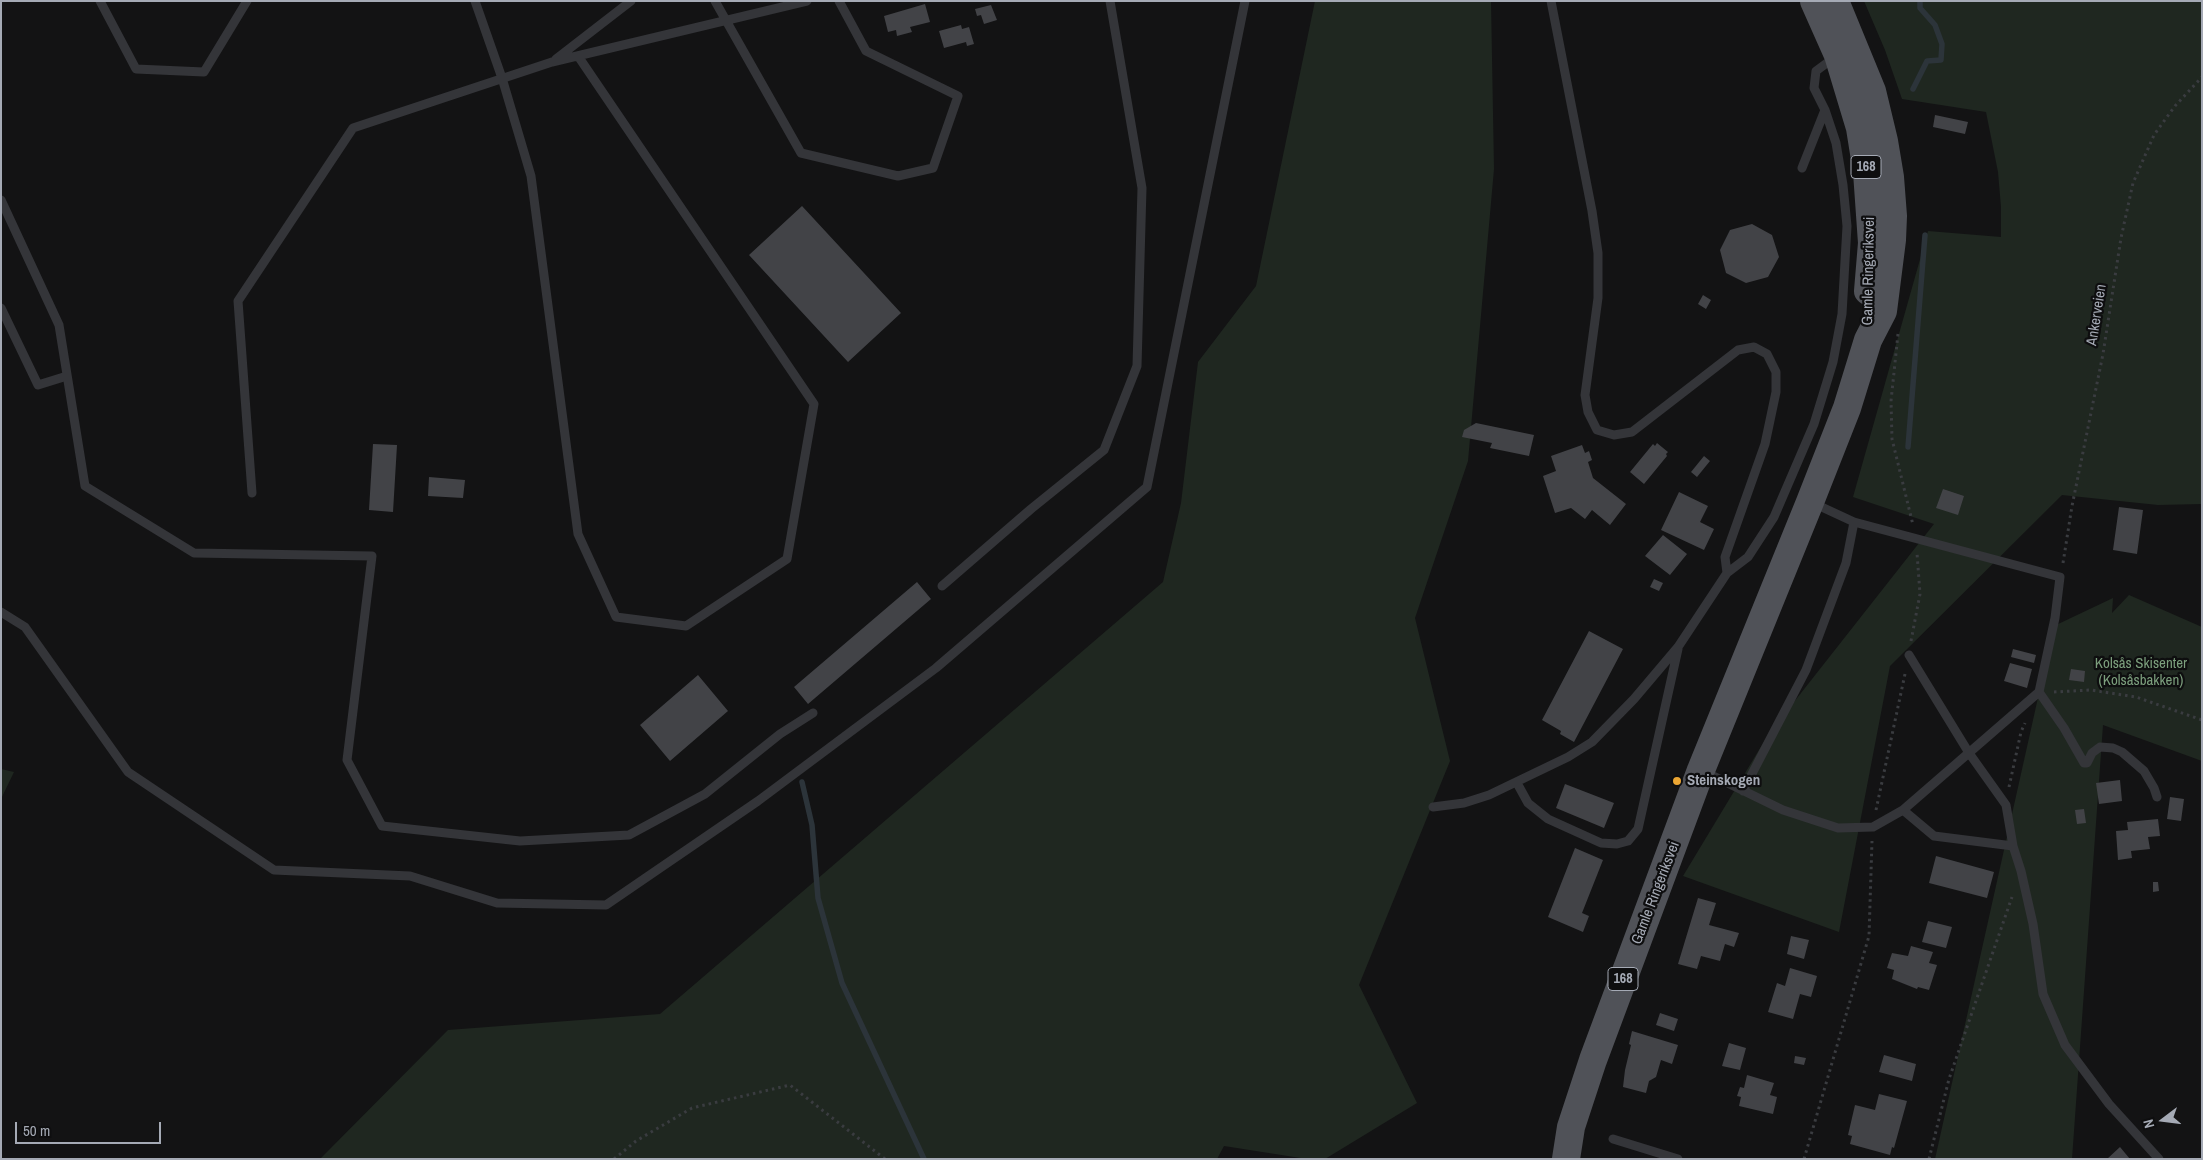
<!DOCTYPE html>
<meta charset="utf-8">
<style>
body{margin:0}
#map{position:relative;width:2203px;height:1160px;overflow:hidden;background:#131314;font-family:"Archivo Narrow",sans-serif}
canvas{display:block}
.frame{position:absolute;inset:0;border:2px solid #a5aab5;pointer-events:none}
.north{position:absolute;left:2138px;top:1095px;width:50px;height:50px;-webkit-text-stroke:4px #0e0e0f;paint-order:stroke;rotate:255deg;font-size:14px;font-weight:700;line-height:20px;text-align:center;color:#a5aab5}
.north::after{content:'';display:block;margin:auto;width:18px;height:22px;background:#a5aab5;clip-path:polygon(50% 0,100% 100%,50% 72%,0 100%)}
.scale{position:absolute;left:15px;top:1122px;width:146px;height:22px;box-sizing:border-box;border:2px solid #a5aab5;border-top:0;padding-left:6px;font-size:15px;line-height:18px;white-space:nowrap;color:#a5aab5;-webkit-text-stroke:4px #0e0e0f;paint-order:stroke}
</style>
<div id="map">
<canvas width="2203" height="1160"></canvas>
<div class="frame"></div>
<div class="north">N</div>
<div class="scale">50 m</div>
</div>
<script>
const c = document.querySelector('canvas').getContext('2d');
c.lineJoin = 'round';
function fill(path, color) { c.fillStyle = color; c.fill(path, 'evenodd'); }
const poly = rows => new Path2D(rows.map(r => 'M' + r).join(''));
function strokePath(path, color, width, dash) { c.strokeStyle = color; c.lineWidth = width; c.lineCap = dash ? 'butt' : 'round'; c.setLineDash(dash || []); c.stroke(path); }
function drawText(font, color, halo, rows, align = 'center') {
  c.font = font + ' "Archivo Narrow",sans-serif'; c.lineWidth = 4.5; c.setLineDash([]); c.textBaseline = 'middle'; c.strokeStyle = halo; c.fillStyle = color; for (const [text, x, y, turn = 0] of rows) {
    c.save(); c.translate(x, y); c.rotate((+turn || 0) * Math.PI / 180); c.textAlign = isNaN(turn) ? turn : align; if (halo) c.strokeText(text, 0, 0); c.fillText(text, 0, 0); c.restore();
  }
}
const green = poly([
 [1315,1,1491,1,1494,169,1468,461,1415,618,1450,761,1359,985,1417,1103,1325,1159,1307,1159,1224,1146,1217,1159,320,1159,448,1030,660,1014,1163,582,1181,503,1198,362,1256,286],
 [1864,1,2202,1,2202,504,2158,505,2062,495,1890,666,1839,932,1683,876,1768,735,1934,524,1853,497,1928,231,2001,237,2001,207,1998,172,1986,112,1902,99,1885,50],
 [2129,595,2202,627,2202,761,2103,725,2072,1159,1935,1159,2054,626,2113,598,2112,613],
 [1,769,14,772,1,799]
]);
const stream = poly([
 [1913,89,1927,61,1941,60,1942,44,1935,25,1920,8,1920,1],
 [1908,447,1925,235],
 [802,782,812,825,818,898,842,983,924,1159]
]);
const building = poly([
 [925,4,930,22,910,27,912,32,897,36,896,30,888,32,884,16],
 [991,5,997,20,984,24,981,15,977,16,975,9],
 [961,25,962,29,969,27,974,44,967,46,966,42,944,48,939,31],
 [1935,115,1968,122,1965,134,1933,127],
 [802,206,901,313,848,362,749,255],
 [1752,224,1772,235,1779,257,1768,277,1746,283,1726,273,1720,250,1730,230],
 [1703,295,1711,300,1706,309,1698,304],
 [1476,423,1534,435,1529,456,1490,448,1492,443,1462,437,1464,430],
 [1657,443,1668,452,1666,454,1667,456,1644,484,1630,472,1653,444,1655,446],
 [373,444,397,445,393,512,369,510],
 [1582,445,1585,453,1589,451,1592,460,1588,462,1593,478,1626,504,1610,525,1592,510,1585,519,1571,508,1555,513,1543,476,1556,471,1551,456],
 [1704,456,1710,461,1697,477,1691,472],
 [429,477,465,480,463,498,428,496],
 [1943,489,1964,496,1958,515,1936,508],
 [1679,492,1708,506,1700,522,1714,529,1704,550,1661,530],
 [2119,507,2143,510,2137,554,2113,550],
 [1663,535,1687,554,1670,575,1645,556],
 [1654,579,1663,583,1659,591,1650,587],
 [917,582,931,599,808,704,794,687],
 [1589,631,1623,649,1574,742,1560,734,1561,731,1542,720],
 [2013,649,2036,655,2034,663,2011,657],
 [2010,663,2032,669,2027,688,2004,681],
 [2071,669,2085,671,2084,682,2069,680],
 [698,675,728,711,670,761,640,725],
 [2120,780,2122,801,2099,804,2096,783],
 [1565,784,1614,803,1604,828,1556,808],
 [2170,797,2184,799,2181,821,2167,819],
 [2084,809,2086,823,2077,824,2075,810],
 [2158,819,2160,836,2148,837,2150,849,2131,851,2132,858,2118,860,2116,831,2128,830,2127,822],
 [1575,848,1603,860,1582,913,1589,916,1583,932,1548,917],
 [1936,856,1994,872,1987,898,1929,883],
 [2153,882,2158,882,2159,891,2153,892],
 [1698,898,1716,903,1709,925,1739,933,1734,947,1725,944,1720,961,1701,956,1697,969,1678,964],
 [1928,921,1952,927,1946,948,1922,942],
 [1791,936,1809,940,1804,959,1787,954],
 [1911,946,1933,952,1929,963,1937,965,1929,990,1918,987,1917,989,1892,979,1894,970,1887,968,1892,953,1908,956],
 [1790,968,1817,976,1811,997,1800,994,1793,1019,1768,1012,1777,983,1785,986],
 [1660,1013,1678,1019,1674,1031,1656,1025],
 [1632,1031,1678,1045,1672,1064,1661,1060,1656,1077,1649,1081,1646,1093,1623,1087,1625,1070,1631,1045,1629,1044],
 [1729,1043,1746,1048,1740,1070,1722,1066],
 [1884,1055,1916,1064,1912,1081,1879,1072],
 [1795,1056,1806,1058,1804,1065,1794,1063],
 [1747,1075,1774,1083,1770,1095,1777,1097,1773,1114,1739,1106,1741,1097,1737,1096,1740,1087,1744,1088],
 [1879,1094,1907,1101,1894,1148,1892,1147,1890,1155,1850,1144,1852,1136,1848,1135,1855,1105,1875,1110],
 [2120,1147,2130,1159,2107,1159]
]);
const path = poly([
 [1898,334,1891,401,1892,439,1913,525],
 [2063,563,2072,506,2103,354,2121,238,2133,183,2154,135,2175,106,2202,77],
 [1911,641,1920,594,1917,553],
 [2054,692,2091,690,2136,697,2202,720],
 [2009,787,2021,732,2025,723],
 [1876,810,1905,674],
 [614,1159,636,1141,692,1108,790,1085,885,1159],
 [1804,1159,1869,936,1872,841],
 [1929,1159,1949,1079,2012,897]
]);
const service = poly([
 [100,1,136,69,204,72,247,1],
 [475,1,502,78,531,176,578,534,616,617,686,626,787,559,814,404,578,56],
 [715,1,801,153,898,176,933,168,958,96,866,51,839,1],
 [1551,1,1592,211,1598,253,1598,298,1585,395,1588,412,1597,430,1614,435,1632,432,1738,350,1754,347,1767,354,1776,372,1776,392,1765,444,1725,557,1727,573,1748,557,1774,517,1814,424,1833,362,1842,314,1847,226,1843,185,1836,143,1825,110,1814,88,1816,71,1835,57],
 [556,59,631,1],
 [1802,168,1825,110],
 [1,200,59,325,85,486,194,553,372,556,347,760,382,826,520,841,629,835,705,794,780,734,813,713],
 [1,308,38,385,67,376],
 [252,493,238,301,353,128,552,62,807,1],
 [942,586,1031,509,1104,450,1137,366,1142,188,1110,1],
 [1,612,25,627,128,772,274,870,410,876,497,903,606,905,758,801,936,668,1147,487,1245,1],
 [1909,655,1969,753,2006,805,2013,846,2021,871,2033,924,2043,994,2065,1045,2109,1104,2159,1159],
 [2039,692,2064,728,2084,763,2087,763,2092,753,2100,747,2113,748,2122,752,2144,771,2154,788,2157,797],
 [1703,771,1783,810,1838,828,1873,827,1903,810,2039,692,2055,618,2060,577,1854,522,1813,503],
 [1517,783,1528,803,1548,819,1601,843,1617,844,1628,841,1638,829,1678,649],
 [1743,791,1806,670,1846,563,1854,522],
 [1433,807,1464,803,1489,795,1568,757,1592,742,1634,699,1678,647,1727,573],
 [1903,810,1934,836,2013,846],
 [1613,1139,1678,1159]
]);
const primary = poly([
 [1814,1,1838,55,1860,128,1867,172,1872,243,1868,291],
 [1566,1159,1571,1127,1593,1060,1701,770,1810,502,1847,408,1868,340,1883,311,1892,240,1893,216,1890,177,1884,141,1872,91,1835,1]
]);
const markers = [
 [1677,781,5,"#eca633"]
];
const shields = [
 [1866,167,30],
 [1623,979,30]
];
const shieldNames = [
 ["168",1866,167],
 ["168",1623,979]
];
const streetNames = [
 ["Gamle Ringeriksvei",1869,271,-89],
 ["Ankerveien",2097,315,-81],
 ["Gamle Ringeriksvei",1656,893,-69]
];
const parkNames = [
 ["Kolsås Skisenter",2141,664],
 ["(Kolsåsbakken)",2141,681]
];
const poiNames = [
 ["Steinskogen",1687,781]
];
fill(green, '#1f2720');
strokePath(stream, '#2c343a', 5.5);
fill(building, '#424347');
strokePath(path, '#3a3c40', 3, [2.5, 4]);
strokePath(service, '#343539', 9);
strokePath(primary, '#505258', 28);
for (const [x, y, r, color] of markers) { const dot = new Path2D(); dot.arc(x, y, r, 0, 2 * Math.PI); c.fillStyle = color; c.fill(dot); strokePath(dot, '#0e0e0f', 2); }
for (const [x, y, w] of shields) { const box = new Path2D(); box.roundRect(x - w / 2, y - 11.5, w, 23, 4); c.fillStyle = '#0e0e0f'; c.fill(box); strokePath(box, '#a5aab5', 1); }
drawText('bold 14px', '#a5aab5', null, shieldNames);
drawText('15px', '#a5aab5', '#0e0e0f', streetNames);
drawText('15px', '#7c9f7d', '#0e0e0f', parkNames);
drawText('bold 15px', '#a5aab5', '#0e0e0f', poiNames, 'left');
</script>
